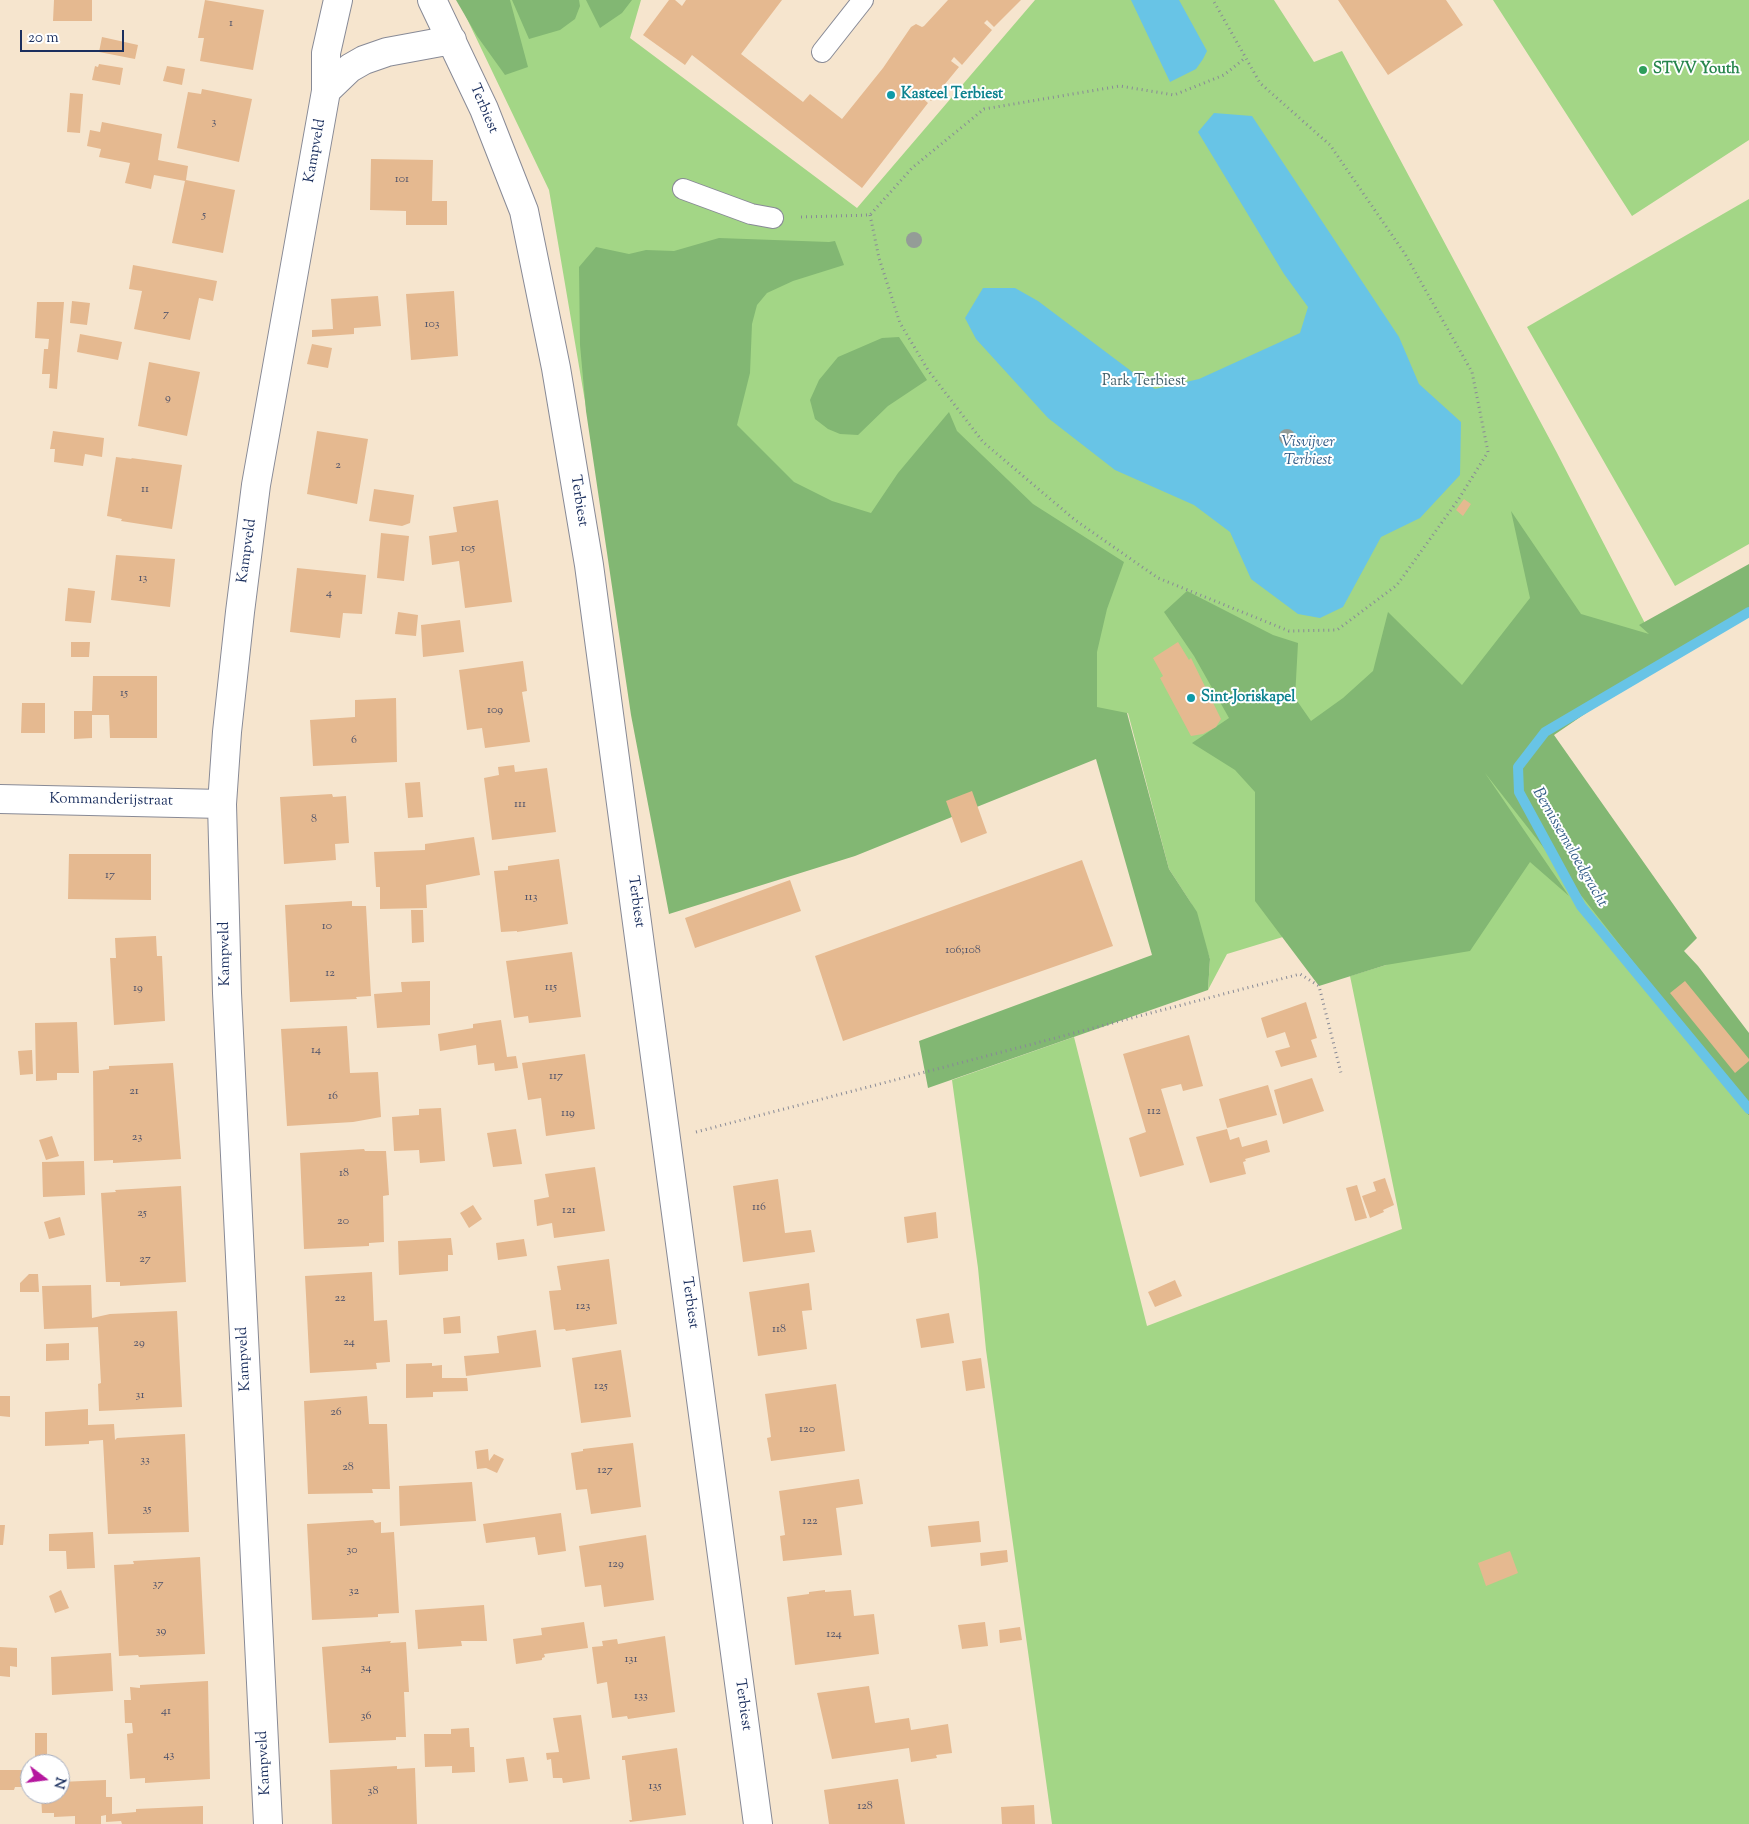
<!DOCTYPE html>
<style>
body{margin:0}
#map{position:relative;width:1749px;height:1824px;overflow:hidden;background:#f6e5ce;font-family:"Sorts Mill Goudy",serif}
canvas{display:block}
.north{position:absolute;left:20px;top:1754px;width:50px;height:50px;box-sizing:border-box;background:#fff;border:1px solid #a4acbf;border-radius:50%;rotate:105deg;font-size:14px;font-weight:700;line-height:20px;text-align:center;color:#1b2f5e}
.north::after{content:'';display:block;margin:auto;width:18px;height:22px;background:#b5179e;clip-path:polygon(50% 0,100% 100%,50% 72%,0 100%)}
.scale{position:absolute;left:20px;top:30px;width:104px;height:22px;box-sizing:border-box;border:2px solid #1b2f5e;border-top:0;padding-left:6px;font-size:15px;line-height:18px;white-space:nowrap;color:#1b2f5e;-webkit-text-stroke:4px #fff;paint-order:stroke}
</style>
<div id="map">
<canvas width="1749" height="1824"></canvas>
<div class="north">N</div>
<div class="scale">20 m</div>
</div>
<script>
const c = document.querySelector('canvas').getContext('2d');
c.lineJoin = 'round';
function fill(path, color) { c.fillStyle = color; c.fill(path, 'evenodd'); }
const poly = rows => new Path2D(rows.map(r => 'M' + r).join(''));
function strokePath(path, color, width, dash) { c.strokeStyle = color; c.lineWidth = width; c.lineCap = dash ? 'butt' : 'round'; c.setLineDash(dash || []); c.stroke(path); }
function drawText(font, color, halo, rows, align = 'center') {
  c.font = font + ' "Sorts Mill Goudy",serif'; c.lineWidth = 4; c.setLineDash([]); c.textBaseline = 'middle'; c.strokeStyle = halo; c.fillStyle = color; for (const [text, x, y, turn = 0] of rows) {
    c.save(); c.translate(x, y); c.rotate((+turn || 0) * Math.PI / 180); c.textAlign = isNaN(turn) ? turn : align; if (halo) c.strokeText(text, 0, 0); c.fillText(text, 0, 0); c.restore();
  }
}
const green = poly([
 [458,0,641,0,630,38,857,208,1035,0,1274,0,1314,62,1342,51,1556,451,1651,635,1515,739,1649,982,1749,1116,1749,1824,1052,1824,986,1350,978,1268,952,1080,1074,1037,1147,1326,1402,1229,1350,976,1386,965,1529,862,1227,954,1208,990,1210,959,1191,903,1169,869,1128,713,665,871,549,190],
 [1493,0,1749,0,1749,140,1632,216],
 [1749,199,1749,544,1675,586,1527,327]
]);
const forest = poly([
 [456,0,510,0,528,67,505,75,477,36],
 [512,0,579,0,580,6,575,19,560,30,529,39],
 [586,0,632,0,622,13,600,28],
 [719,238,829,242,835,241,844,265,793,281,767,293,757,305,752,324,750,373,737,425,794,482,832,501,871,513,898,473,949,412,957,431,1033,504,1124,562,1107,609,1097,652,1097,707,1127,713,1169,869,1197,912,1210,959,1208,990,928,1088,919,1041,1152,955,1096,759,855,856,669,914,631,715,586,411,580,345,579,267,596,247,629,254,646,250,674,251],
 [899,337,927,380,888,406,858,435,840,434,828,429,815,419,810,400,819,380,838,357,882,338],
 [1511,511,1581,614,1649,634,1639,625,1749,564,1749,608,1677,651,1554,735,1697,938,1684,951,1698,966,1749,1033,1749,1116,1649,982,1485,773,1569,896,1530,862,1470,951,1386,965,1319,986,1255,901,1255,792,1235,770,1192,743,1229,718,1194,656,1164,612,1187,591,1273,635,1298,643,1295,698,1311,721,1343,698,1373,671,1388,612,1462,685,1530,598]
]);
const water = poly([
 [1131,0,1179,0,1207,51,1203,59,1196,69,1170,82],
 [1214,113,1252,116,1399,337,1419,384,1461,422,1460,475,1420,518,1381,537,1343,607,1320,618,1298,614,1251,579,1230,532,1194,505,1115,470,1048,418,976,339,965,318,983,288,1015,288,1038,301,1155,389,1199,379,1300,333,1308,307,1284,274,1198,132]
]);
const stream = poly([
 [1749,612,1545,732,1518,767,1519,792,1581,906,1749,1109]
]);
const building = poly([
 [54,0,92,0,92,21,53,21],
 [205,0,264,10,253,70,200,61,204,38,198,38],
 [669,0,675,0,682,6,686,0,782,0,741,54,803,102,810,94,842,119,883,68,911,27,916,24,922,27,924,26,948,0,1021,0,994,27,987,20,984,23,992,30,962,65,954,57,951,61,959,67,931,101,923,93,920,96,928,103,862,188,692,55,685,65,643,35],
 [1338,0,1446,0,1463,25,1388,75],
 [102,37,138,45,135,59,99,52],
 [99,64,123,68,120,85,92,80,95,66,98,67],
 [167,66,185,69,182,85,163,81],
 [202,89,252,99,239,162,177,148,188,92,201,94],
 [70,93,83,94,80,133,67,132],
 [102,122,162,134,158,160,188,166,186,180,235,190,223,253,172,243,185,181,154,175,151,189,125,183,130,163,99,157,101,149,87,146,90,130,100,132],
 [371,159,433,160,432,201,447,201,447,225,406,225,406,211,370,210],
 [133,265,217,281,213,301,199,298,190,340,134,329,142,291,129,289],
 [454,291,458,356,411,360,406,294],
 [378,296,381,326,354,328,354,334,312,337,312,330,333,329,331,299],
 [72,301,90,303,87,325,70,323],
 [37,302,64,302,57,389,49,388,50,374,42,374,44,349,48,349,49,339,35,338],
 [80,334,122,342,118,360,77,352],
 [312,344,332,348,328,368,307,364],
 [149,362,200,372,187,436,138,426],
 [53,431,104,438,102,457,85,454,83,466,54,462,55,449,50,449],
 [317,431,368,439,357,504,307,494],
 [116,457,132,459,131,458,182,465,172,529,121,521,122,519,107,516],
 [374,489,414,495,410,523,402,526,369,521],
 [1464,499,1471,504,1463,516,1456,510],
 [498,500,512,602,465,608,459,561,432,565,429,536,457,532,453,507],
 [381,533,409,536,404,581,377,578],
 [116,555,175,559,170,607,111,600],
 [297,568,366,575,362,614,343,613,340,638,290,632],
 [68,588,95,591,91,623,65,621],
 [398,612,418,615,416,636,395,634],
 [460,620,464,652,423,657,421,625],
 [71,642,90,642,89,657,71,657],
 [1178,642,1189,660,1191,658,1221,719,1216,727,1203,734,1191,736,1160,678,1163,676,1153,658],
 [523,661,527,691,522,692,530,742,485,748,482,728,467,730,459,670],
 [93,676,157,676,157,738,110,738,109,715,92,715,92,738,74,739,74,711,92,711],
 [396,698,397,762,313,766,310,720,355,717,355,700],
 [22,703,45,703,45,733,21,733],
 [514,765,515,772,547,768,556,832,492,840,484,778,499,775,498,767],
 [420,782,423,817,408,818,405,783],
 [972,791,987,833,961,843,946,801],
 [332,794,333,797,346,796,349,843,335,844,336,860,284,864,280,797],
 [474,837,480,875,426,885,427,908,380,909,380,887,376,887,374,852,425,850,425,844],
 [69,854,151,854,151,900,68,899],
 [559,859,568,924,517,932,517,931,501,932,494,871,508,870,508,866],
 [1082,860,1113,946,843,1041,815,956],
 [790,880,801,911,695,948,685,918],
 [352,901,352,906,366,906,371,996,356,997,357,999,290,1002,285,905],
 [411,910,423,910,424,942,412,943],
 [156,936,157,956,162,956,165,1021,114,1025,110,958,116,958,115,938],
 [572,952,581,1017,529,1023,528,1016,514,1018,506,961],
 [430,981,430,1025,377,1028,374,994,402,992,401,982],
 [1685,981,1749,1059,1749,1061,1735,1073,1670,993],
 [1306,1002,1317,1038,1311,1040,1317,1057,1281,1067,1275,1051,1290,1047,1285,1032,1267,1038,1261,1018],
 [501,1020,507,1057,516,1056,518,1068,495,1071,494,1063,478,1065,476,1045,440,1051,438,1034,473,1028,473,1024],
 [77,1022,79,1073,57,1073,57,1080,36,1081,35,1023],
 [347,1026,350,1073,378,1072,381,1117,353,1122,287,1126,281,1029],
 [1189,1035,1203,1086,1183,1091,1181,1084,1161,1089,1184,1165,1140,1177,1129,1138,1146,1132,1123,1054],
 [32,1050,33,1074,20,1075,18,1051],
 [585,1054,595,1129,546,1136,541,1098,528,1100,522,1063],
 [173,1063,181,1159,113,1163,113,1160,94,1161,93,1071,109,1069,109,1066],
 [1312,1078,1324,1111,1283,1124,1274,1090],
 [1268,1085,1277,1115,1227,1128,1219,1099],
 [441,1108,445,1161,420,1163,419,1150,394,1151,392,1117,419,1115,419,1109],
 [516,1129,522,1164,493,1167,487,1133],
 [1227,1129,1230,1140,1239,1137,1242,1147,1267,1140,1270,1152,1245,1159,1246,1161,1243,1162,1246,1174,1210,1183,1196,1137],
 [52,1136,59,1156,46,1160,39,1140],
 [364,1149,365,1151,386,1151,389,1195,383,1196,384,1242,369,1243,369,1246,304,1249,300,1153],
 [84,1161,85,1195,43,1197,42,1162],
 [595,1167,605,1231,554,1238,552,1223,537,1226,534,1200,549,1197,545,1174],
 [1385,1178,1394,1205,1383,1210,1384,1212,1370,1218,1362,1196,1376,1191,1373,1182],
 [778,1179,785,1233,811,1230,815,1252,743,1262,733,1186],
 [1357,1185,1367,1218,1355,1221,1346,1188],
 [181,1186,186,1282,120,1286,120,1282,106,1282,101,1193,116,1192,115,1190],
 [473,1205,482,1219,469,1228,460,1213],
 [936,1212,938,1238,907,1243,904,1217],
 [60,1217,65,1235,49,1239,44,1222],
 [451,1238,453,1255,448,1255,448,1271,399,1275,398,1241],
 [524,1239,527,1256,498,1260,496,1243],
 [609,1259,617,1324,566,1331,565,1329,554,1330,549,1291,561,1290,557,1266],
 [372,1272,374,1321,387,1320,390,1362,376,1363,377,1369,310,1373,305,1276],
 [29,1274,38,1274,39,1292,20,1292,20,1283],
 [1175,1280,1182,1296,1155,1307,1148,1292],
 [809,1283,812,1310,802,1311,807,1349,758,1356,749,1292],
 [91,1285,92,1318,110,1314,177,1311,182,1407,99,1411,98,1384,101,1383,98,1327,44,1329,42,1286],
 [949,1313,954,1343,921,1348,916,1319],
 [460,1316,461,1333,444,1334,443,1318],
 [536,1330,541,1367,466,1376,464,1356,499,1353,497,1336],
 [69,1343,69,1360,46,1361,46,1344],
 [621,1350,631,1417,581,1423,572,1358],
 [981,1358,985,1388,966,1391,962,1361],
 [432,1363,432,1366,442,1365,442,1378,467,1378,468,1391,433,1392,433,1397,406,1398,406,1364],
 [836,1384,845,1451,771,1461,767,1438,771,1437,765,1394],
 [0,1396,10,1396,10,1417,0,1416],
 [367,1396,369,1424,387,1424,390,1489,372,1489,373,1493,308,1494,304,1401],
 [88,1409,88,1425,114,1424,115,1440,117,1438,185,1434,189,1532,108,1534,103,1440,89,1441,89,1444,45,1446,45,1412],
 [633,1443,641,1507,591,1514,587,1489,576,1490,571,1453,583,1451,583,1449],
 [488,1449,489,1461,494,1454,504,1459,497,1473,486,1468,477,1469,475,1451],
 [859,1479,863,1504,836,1508,842,1555,783,1561,780,1536,785,1535,779,1491],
 [472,1482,476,1521,400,1526,399,1486],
 [561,1513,566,1551,538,1555,535,1537,486,1543,483,1524],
 [373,1520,375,1523,381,1522,381,1533,394,1532,399,1613,378,1614,378,1617,312,1620,307,1524],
 [979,1521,981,1542,931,1547,928,1526],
 [0,1525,5,1525,3,1545,0,1545],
 [93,1532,95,1568,67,1569,66,1551,49,1551,49,1534],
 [646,1535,654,1600,604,1607,601,1585,585,1587,579,1546],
 [1007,1550,1008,1562,981,1566,980,1553],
 [1510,1551,1518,1573,1486,1586,1478,1563],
 [200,1557,205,1654,139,1657,138,1655,119,1656,114,1565,134,1564,133,1561],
 [61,1590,69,1608,55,1613,49,1596],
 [825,1590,825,1592,851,1590,854,1616,874,1614,879,1654,795,1665,787,1597,809,1594,809,1592],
 [484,1605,487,1641,461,1641,462,1646,418,1649,415,1610],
 [584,1622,588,1648,544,1654,545,1657,542,1658,542,1660,516,1664,513,1639,542,1635,541,1628],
 [985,1622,988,1646,962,1649,958,1625],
 [1020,1627,1022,1640,1000,1643,999,1630],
 [665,1636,675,1712,628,1719,627,1716,612,1718,607,1682,597,1684,592,1647,603,1646,602,1641,617,1639,618,1644],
 [391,1641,390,1643,406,1642,409,1692,404,1692,406,1737,396,1737,396,1740,329,1743,322,1647],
 [0,1647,17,1648,17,1667,10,1666,10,1677,0,1676],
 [111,1653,113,1691,52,1695,51,1657],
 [208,1681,210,1779,145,1783,145,1778,130,1779,127,1734,133,1733,132,1723,125,1723,124,1700,131,1700,130,1687,140,1688,140,1685],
 [869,1686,875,1723,909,1718,911,1730,948,1724,952,1753,936,1755,937,1758,911,1762,909,1748,832,1759,817,1693],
 [581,1715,590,1779,563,1783,562,1778,553,1778,551,1759,547,1760,546,1753,559,1752,553,1718],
 [469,1728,470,1747,474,1747,475,1772,452,1773,452,1766,425,1767,424,1734,451,1734,451,1729],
 [35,1733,47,1733,47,1764,35,1764],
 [677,1748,686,1815,630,1822,629,1820,632,1820,625,1760,622,1760,622,1756],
 [524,1757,528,1781,509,1783,506,1759],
 [397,1766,397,1769,415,1768,417,1824,332,1824,330,1770],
 [0,1770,30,1770,30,1787,15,1787,14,1790,0,1790],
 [898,1779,905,1824,829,1824,824,1790],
 [106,1780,106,1797,112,1797,112,1814,136,1812,136,1809,203,1806,203,1824,122,1824,121,1821,106,1822,106,1815,101,1816,101,1824,75,1824,75,1816,54,1817,54,1813,42,1813,41,1794,60,1794,60,1782],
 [1034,1805,1035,1824,1002,1824,1001,1807]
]);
const path = poly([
 [870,215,879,258,900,323,928,370,983,442,1075,520,1158,578,1289,631,1337,630,1397,585,1458,500,1488,452,1472,372,1405,254,1330,145,1260,83,1213,0],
 [801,217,870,215,912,168,984,109,1120,86,1174,95,1224,75,1245,58],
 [696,1132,1300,974,1319,986,1341,1073]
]);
const lane = poly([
 [822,52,863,0],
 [683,189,751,214,773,218]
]);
const street = poly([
 [432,0,484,109,524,211,556,368,589,565,758,1824],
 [326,91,350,68,364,60,387,52,452,40],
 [0,799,222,804],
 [268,1824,227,993,222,804,227,732,240,612,256,485,326,91,326,53,338,0]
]);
const trees = [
 [914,240],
 [1287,437]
];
const markers = [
 [1643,70,5,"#2e9e5b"],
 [891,95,5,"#0f9aa8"],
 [1191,698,5,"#0f9aa8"]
];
const numberNames = [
 ["1",231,24],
 ["3",214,123],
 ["101",402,180],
 ["5",204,216],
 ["7",166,315],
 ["103",432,325],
 ["9",168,399],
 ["2",338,466],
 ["11",145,490],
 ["105",468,549],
 ["13",143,579],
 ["4",329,594],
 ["15",124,694],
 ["109",495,711],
 ["6",354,741],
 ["111",520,805],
 ["8",314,820],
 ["17",110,876],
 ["113",531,898],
 ["10",327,927],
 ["106;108",963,951],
 ["12",330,974],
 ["115",551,988],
 ["19",138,989],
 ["14",316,1051],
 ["117",556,1077],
 ["21",134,1092],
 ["16",333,1097],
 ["112",1154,1112],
 ["119",568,1114],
 ["23",137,1138],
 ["18",344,1174],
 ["116",759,1208],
 ["121",569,1211],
 ["25",142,1214],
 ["20",343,1222],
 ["27",145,1260],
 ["22",340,1299],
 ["123",583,1307],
 ["118",779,1330],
 ["24",349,1343],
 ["29",139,1344],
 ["125",601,1387],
 ["31",140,1396],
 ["26",336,1413],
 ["120",807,1430],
 ["33",145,1461],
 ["28",348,1468],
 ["127",605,1471],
 ["35",147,1510],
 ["122",810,1522],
 ["30",352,1551],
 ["129",616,1565],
 ["37",158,1585],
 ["32",354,1592],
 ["39",161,1632],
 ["124",834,1635],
 ["131",631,1660],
 ["34",366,1669],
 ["133",641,1697],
 ["41",166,1712],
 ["36",366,1717],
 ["43",169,1756],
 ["135",655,1787],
 ["38",373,1792],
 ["128",865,1807]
];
const leisureNames = [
 ["STVV Youth",1653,70]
];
const cultureNames = [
 ["Kasteel Terbiest",901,95],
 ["Sint-Joriskapel",1201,698]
];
const streetNames = [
 ["Terbiest",483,109,67],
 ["Kampveld",316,151,-80],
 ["Terbiest",578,501,81],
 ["Kampveld",248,551,-82],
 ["Kommanderijstraat",111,801,1],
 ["Terbiest",635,902,82],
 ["Kampveld",226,954,-91],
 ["Terbiest",689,1303,82],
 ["Kampveld",245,1359,-93],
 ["Terbiest",742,1705,82],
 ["Kampveld",265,1763,-93]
];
const parkNames = [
 ["Park Terbiest",1144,382]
];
const waterNames = [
 ["Visvijver",1308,443],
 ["Terbiest",1308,461],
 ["Bernissemvloedgracht",1569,848,60]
];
fill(green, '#a3d686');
fill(forest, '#82b773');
fill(water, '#68c4e6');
strokePath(stream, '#68c4e6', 10);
fill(building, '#e5b990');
strokePath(lane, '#888a96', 22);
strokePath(street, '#888a96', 30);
strokePath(path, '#888a96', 3, [1, 4]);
strokePath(lane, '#fff', 20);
strokePath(street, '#fff', 28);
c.fillStyle = '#949c97';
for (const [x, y] of trees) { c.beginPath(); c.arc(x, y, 8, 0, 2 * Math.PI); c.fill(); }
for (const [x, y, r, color] of markers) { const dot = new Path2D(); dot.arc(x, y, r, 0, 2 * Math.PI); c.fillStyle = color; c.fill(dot); strokePath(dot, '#fff', 2); }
drawText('12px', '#4e526a', null, numberNames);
drawText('bold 15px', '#27864d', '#fff', leisureNames, 'left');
drawText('bold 15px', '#0d838f', '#fff', cultureNames, 'left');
drawText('15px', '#1b2f5e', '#fff', streetNames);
drawText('15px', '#44616a', '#fff', parkNames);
drawText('italic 16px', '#325c87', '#fff', waterNames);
</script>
